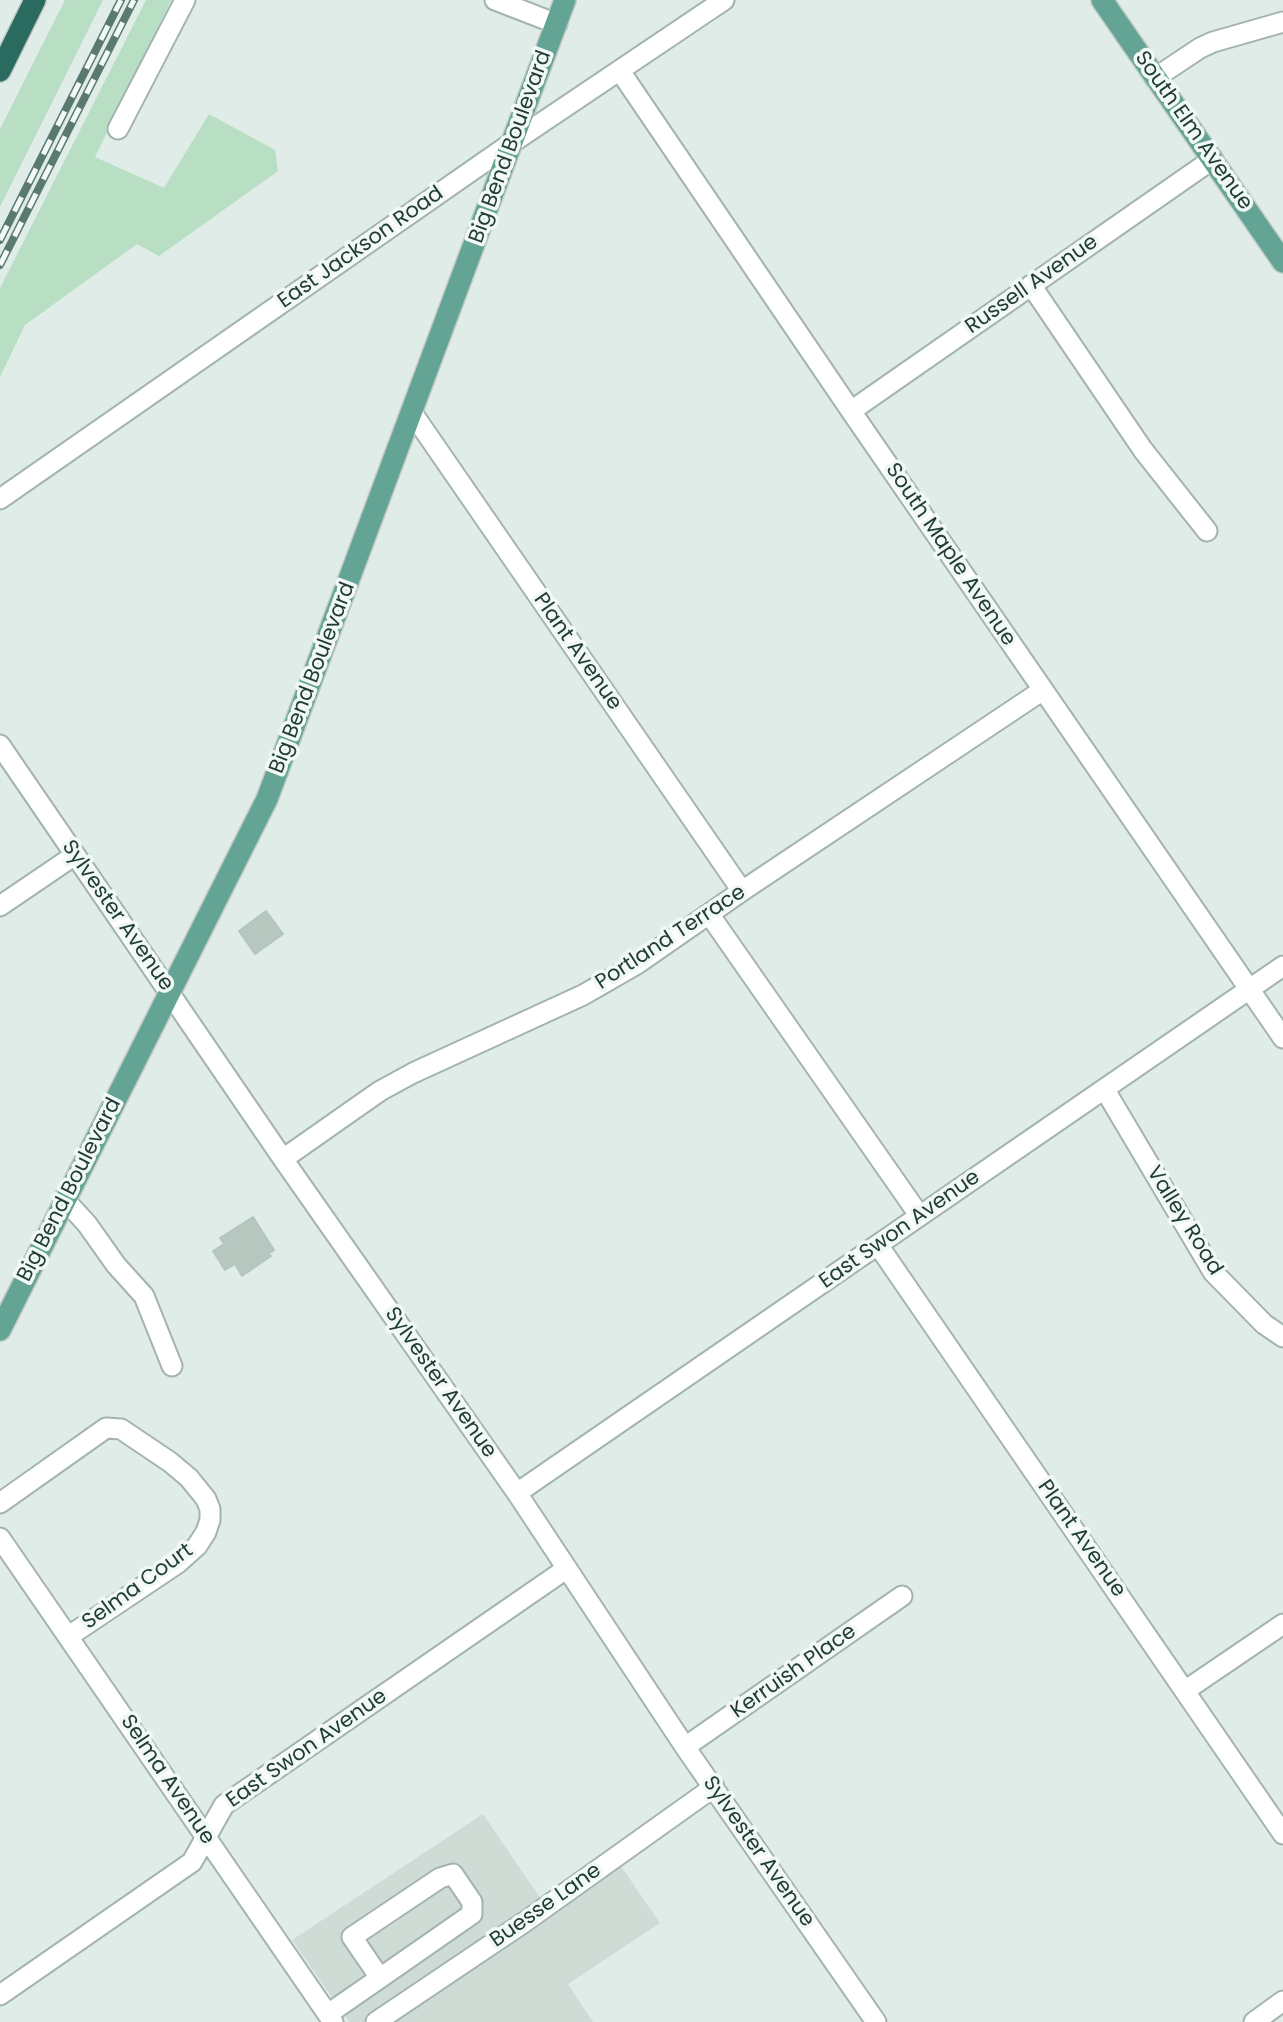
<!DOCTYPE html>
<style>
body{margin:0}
canvas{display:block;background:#e0ece7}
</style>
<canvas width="1283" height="2022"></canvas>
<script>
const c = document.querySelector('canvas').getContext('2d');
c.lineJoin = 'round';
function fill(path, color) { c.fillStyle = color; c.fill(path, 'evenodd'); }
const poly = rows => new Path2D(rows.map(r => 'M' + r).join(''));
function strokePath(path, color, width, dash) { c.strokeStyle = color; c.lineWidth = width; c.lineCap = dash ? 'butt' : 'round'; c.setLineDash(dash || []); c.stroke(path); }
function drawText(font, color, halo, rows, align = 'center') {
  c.font = font + ' Poppins,sans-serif'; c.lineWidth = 7; c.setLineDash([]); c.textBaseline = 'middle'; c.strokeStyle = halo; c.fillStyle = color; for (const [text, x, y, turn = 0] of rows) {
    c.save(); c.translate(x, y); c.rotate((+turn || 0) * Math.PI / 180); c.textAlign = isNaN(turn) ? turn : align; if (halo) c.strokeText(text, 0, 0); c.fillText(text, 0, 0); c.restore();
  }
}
const built = poly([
 [483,1814,547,1908,618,1862,660,1923,568,1984,593,2022,349,2022,292,1940]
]);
const green = poly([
 [65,0,103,0,0,207,0,129],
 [146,0,171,0,95,157,164,188,209,114,275,150,278,171,159,256,137,244,25,325,0,377,0,288]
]);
const building = poly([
 [266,911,283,934,255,954,239,931,266,911],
 [253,1217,274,1250,268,1254,271,1256,242,1276,235,1264,225,1270,213,1251,224,1244,220,1238,253,1217]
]);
const minor = poly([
 [495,0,557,24],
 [620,71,851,411,1283,1038],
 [1155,78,1200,48,1213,42,1283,22],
 [118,129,185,0],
 [1031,285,1143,450,1207,531],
 [851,411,1213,159],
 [413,414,742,891],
 [0,499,513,142,724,0],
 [0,745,283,1159,517,1493,685,1747,876,2022],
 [0,906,75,855],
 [709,914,919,1215],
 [1105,1090,1213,1272,1264,1324,1283,1337],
 [283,1159,380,1091,413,1073,583,995,637,964,742,891,1043,690],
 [64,1199,87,1224,116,1265,144,1296,172,1366],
 [878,1245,1283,1834],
 [517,1493,1283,966],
 [0,1503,106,1428,121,1429,170,1462,189,1478,206,1499,210,1509,210,1520,206,1532,197,1546,178,1563,69,1636],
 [0,1538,333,2022],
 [1186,1690,1283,1624],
 [685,1747,902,1596],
 [0,1995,192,1862,224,1805,566,1569],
 [328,2014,380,1978,472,1914,472,1902,453,1874,440,1878,352,1937,380,1978],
 [376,2022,526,1921,714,1787],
 [1254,2022,1283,2001]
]);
const major = poly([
 [1102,0,1283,262],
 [0,1330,267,799,565,0]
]);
const highway = poly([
 [0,71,35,0]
]);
const rail = poly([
 [0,240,121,0],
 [0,265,134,0]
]);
const streetNames = [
 ["South Elm Avenue",1193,131,55],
 ["Big Bend Boulevard",511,147,-70],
 ["East Jackson Road",361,248,-35],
 ["Russell Avenue",1032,285,-35],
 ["South Maple Avenue",950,555,56],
 ["Plant Avenue",577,652,55],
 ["Big Bend Boulevard",313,678,-69],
 ["Sylvester Avenue",117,916,55],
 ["Portland Terrace",671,938,-33],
 ["Big Bend Boulevard",70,1190,-63],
 ["Valley Road",1184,1221,58],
 ["East Swon Avenue",900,1230,-35],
 ["Sylvester Avenue",440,1383,55],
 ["Plant Avenue",1081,1539,55],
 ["Selma Court",138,1587,-36],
 ["Kerruish Place",794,1672,-35],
 ["East Swon Avenue",307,1749,-35],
 ["Selma Avenue",167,1780,56],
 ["Sylvester Avenue",758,1852,55],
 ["Buesse Lane",546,1906,-35]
];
fill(built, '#cfdcd6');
fill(green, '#b8dec3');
fill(building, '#b6c7c0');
strokePath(building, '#b3c6be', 2);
strokePath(minor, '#a3b4ae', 23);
strokePath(major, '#c1c9c7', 24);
strokePath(highway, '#c1c9c7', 24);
strokePath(minor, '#fff', 19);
strokePath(major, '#63a494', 21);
strokePath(highway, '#2b6b5f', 21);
strokePath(rail, '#5a7971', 8);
strokePath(rail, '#f1f8f5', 5, [16]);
drawText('21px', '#203d36', '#f1f8f5', streetNames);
</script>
